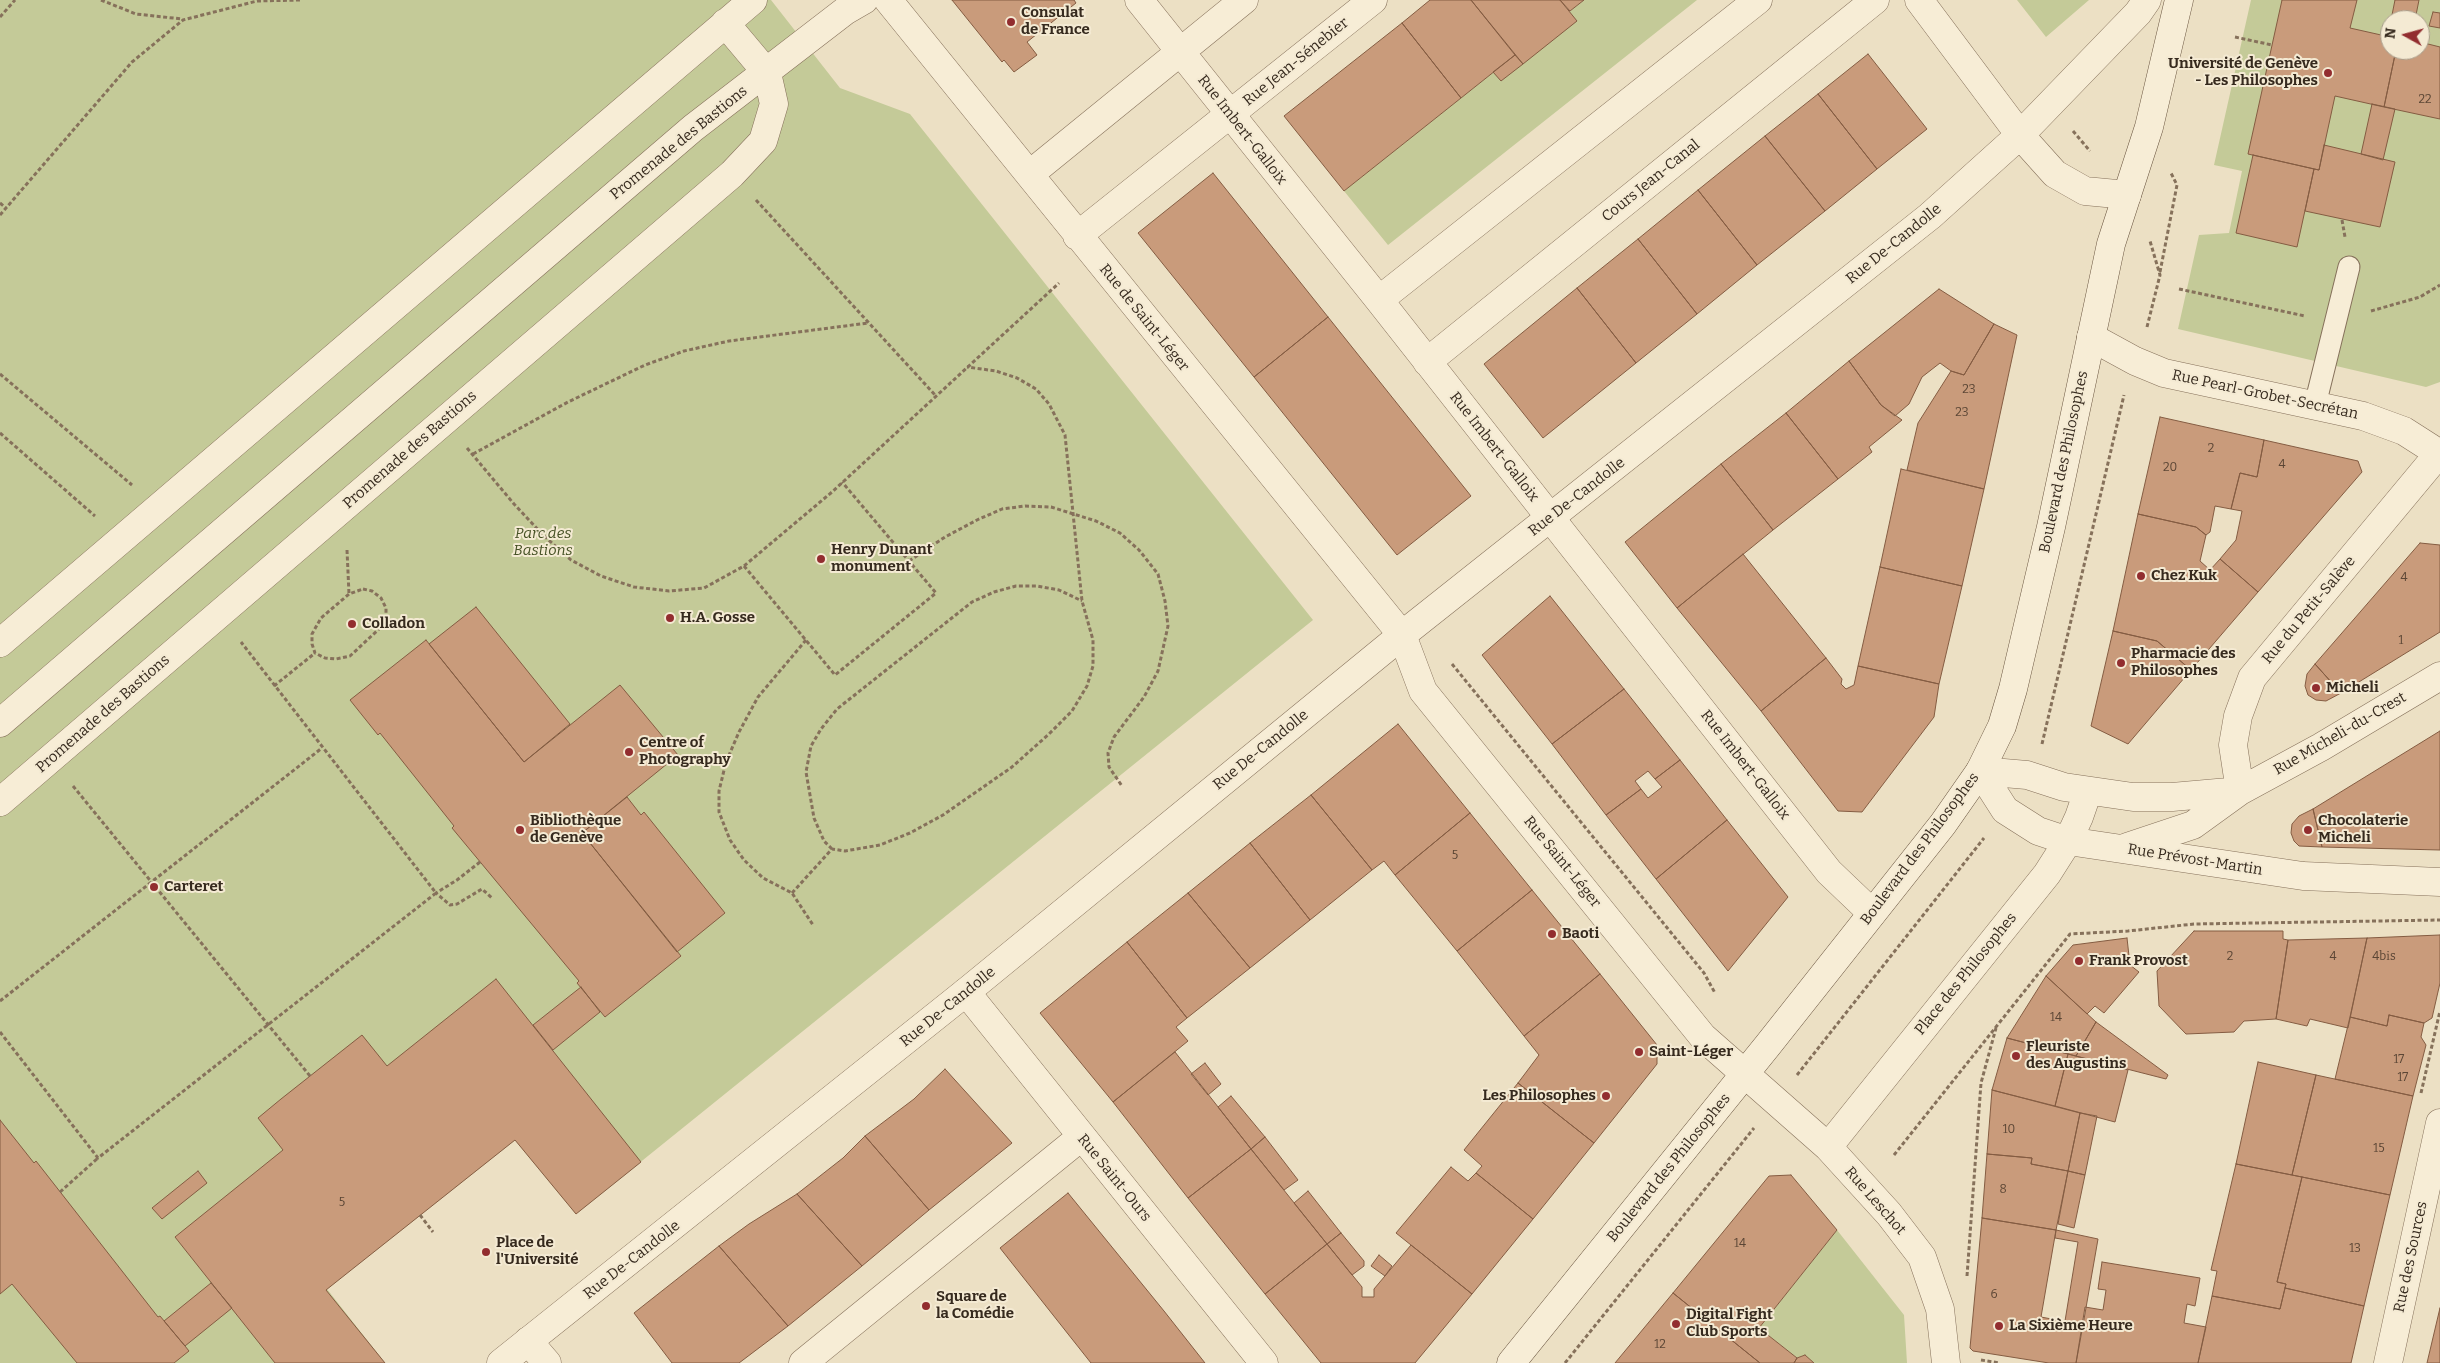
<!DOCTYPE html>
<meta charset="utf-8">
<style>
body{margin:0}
#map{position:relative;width:2440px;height:1363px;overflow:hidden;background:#ece0c4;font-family:Bitter,serif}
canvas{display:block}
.north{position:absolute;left:2380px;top:10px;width:50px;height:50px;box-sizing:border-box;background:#f4ead3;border:1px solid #a89d8b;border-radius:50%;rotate:277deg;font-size:14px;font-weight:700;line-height:20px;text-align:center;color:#362a1e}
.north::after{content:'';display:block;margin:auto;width:18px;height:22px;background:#922d2f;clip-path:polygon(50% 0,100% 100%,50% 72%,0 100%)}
</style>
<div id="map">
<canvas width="2440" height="1363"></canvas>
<div class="north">N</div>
</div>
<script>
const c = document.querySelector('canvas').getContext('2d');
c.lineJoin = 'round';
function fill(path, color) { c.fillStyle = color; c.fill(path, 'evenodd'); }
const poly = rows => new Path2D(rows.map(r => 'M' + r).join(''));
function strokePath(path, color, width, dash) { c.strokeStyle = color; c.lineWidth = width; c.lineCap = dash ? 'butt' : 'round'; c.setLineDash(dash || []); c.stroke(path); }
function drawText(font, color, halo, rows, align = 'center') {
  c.font = font + ' Bitter,serif'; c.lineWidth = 4; c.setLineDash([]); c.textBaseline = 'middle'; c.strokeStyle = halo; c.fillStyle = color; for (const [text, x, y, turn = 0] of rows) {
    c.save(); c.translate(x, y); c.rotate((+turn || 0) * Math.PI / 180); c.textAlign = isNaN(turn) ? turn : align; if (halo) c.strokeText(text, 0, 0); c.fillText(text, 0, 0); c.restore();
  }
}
const green = poly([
 [0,0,771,0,840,88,910,114,1313,620,576,1214,515,1140,327,1289,385,1363,0,1363],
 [1584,0,1697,0,1388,245,1344,191],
 [2017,0,2089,0,2046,37],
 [2251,0,2440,0,2440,382,2426,387,2178,329,2199,235,2229,233,2242,171,2214,165],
 [2390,20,2420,20,2420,50,2390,50],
 [1837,1230,1904,1315,1907,1363,1814,1363,1805,1355,1797,1358,1759,1328]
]);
const building = poly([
 [952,0,1074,0,1076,3,1027,42,1037,55,1014,72,1004,60,1002,62,952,0],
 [1430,0,1471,0,1515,55,1461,98,1402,23,1430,0],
 [1471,0,1560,0,1577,21,1523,64,1471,0],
 [1560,0,1584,0,1570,11,1560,0],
 [2282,0,2357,0,2350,28,2390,37,2390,50,2396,50,2384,107,2335,96,2319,170,2248,154,2282,0],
 [2395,0,2419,0,2415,20,2391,20,2395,0],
 [2433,12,2440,13,2440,28,2429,26,2433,12],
 [1402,23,1461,98,1344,191,1284,116,1402,23],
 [2420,42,2440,47,2440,119,2384,107,2396,50,2420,50,2420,42],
 [1868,54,1927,129,1877,169,1818,94,1868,54],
 [1515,55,1523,64,1501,81,1493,72,1515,55],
 [1818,94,1877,169,1825,211,1765,136,1818,94],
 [2372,104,2395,109,2383,160,2361,154,2372,104],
 [1765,136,1825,211,1757,265,1698,190,1765,136],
 [2324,145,2395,162,2380,227,2305,211,2314,169,2319,170,2324,145],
 [2253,155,2314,169,2297,247,2236,233,2253,155],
 [1213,173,1328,317,1254,377,1138,233,1213,173],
 [1698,190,1757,265,1697,314,1638,239,1698,190],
 [1638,239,1697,314,1636,363,1577,288,1638,239],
 [1577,288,1636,363,1543,438,1484,364,1577,288],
 [1939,289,1994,324,1964,375,1951,371,1940,363,1922,377,1909,404,1895,416,1881,405,1849,361,1939,289],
 [1328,317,1471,496,1397,555,1254,377,1328,317],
 [1994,324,2017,335,1984,489,1907,470,1918,423,1951,371,1964,375,1994,324],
 [1849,361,1881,405,1902,420,1869,447,1872,452,1838,479,1786,413,1849,361],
 [1786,413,1838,479,1773,530,1721,464,1786,413],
 [2160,417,2264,440,2257,477,2240,473,2231,509,2215,506,2210,532,2206,535,2196,527,2138,514,2160,417],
 [2264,440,2358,461,2362,472,2258,592,2220,559,2236,540,2242,511,2231,509,2240,473,2257,477,2264,440],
 [1721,464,1773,530,1677,608,1625,542,1721,464],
 [1901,469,1984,489,1962,586,1880,567,1901,469],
 [2138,514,2196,527,2206,535,2200,561,2210,570,2220,559,2258,592,2191,670,2157,641,2113,631,2138,514],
 [2420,543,2440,545,2440,632,2341,693,2315,664,2420,543],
 [1743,554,1826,658,1761,711,1677,608,1743,554],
 [1880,567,1962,586,1939,684,1858,666,1880,567],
 [1550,596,1624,689,1552,744,1482,655,1550,596],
 [476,607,570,724,524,762,429,644,476,607],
 [2113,631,2157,641,2191,670,2128,744,2091,726,2113,631],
 [426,640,524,762,620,685,678,755,582,833,681,956,605,1017,577,983,579,981,452,828,454,826,380,733,378,735,350,700,426,640],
 [1826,658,1842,679,1841,684,1846,689,1854,685,1858,666,1939,684,1934,717,1862,812,1838,811,1761,711,1826,658],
 [2315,664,2341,693,2326,701,2316,700,2308,695,2305,686,2307,674,2315,664],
 [1624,689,1680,760,1655,779,1648,771,1635,781,1641,789,1606,815,1552,744,1624,689],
 [1398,724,1470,813,1395,875,1384,861,1372,870,1311,795,1398,724],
 [2440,731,2440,850,2322,847,2313,809,2440,731],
 [1680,760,1727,820,1656,879,1606,815,1641,789,1648,798,1662,787,1655,779,1680,760],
 [1311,795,1372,870,1310,920,1250,843,1311,795],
 [627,797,641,815,644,812,725,913,677,952,582,833,627,797],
 [2313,809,2322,847,2299,846,2294,841,2291,833,2292,824,2299,816,2313,809],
 [1470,813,1532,890,1457,951,1395,875,1470,813],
 [1727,820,1788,897,1728,971,1656,879,1727,820],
 [1250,843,1310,920,1250,968,1188,893,1250,843],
 [1532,890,1600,974,1524,1036,1457,951,1532,890],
 [1188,893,1250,968,1187,1018,1127,942,1188,893],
 [2194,931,2283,931,2283,939,2288,940,2276,1019,2244,1021,2234,1032,2186,1034,2159,1006,2157,971,2194,931],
 [2440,935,2440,983,2432,1018,2424,1023,2389,1015,2387,1026,2350,1017,2367,938,2440,935],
 [2127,938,2130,965,2139,972,2104,1013,2095,1006,2087,1014,2046,976,2073,945,2127,938],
 [2367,938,2348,1028,2310,1019,2307,1026,2276,1019,2288,940,2367,938],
 [1127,942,1187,1018,1176,1027,1188,1041,1113,1102,1040,1013,1127,942],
 [1600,974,1657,1045,1657,1064,1594,1143,1518,1083,1539,1055,1524,1036,1600,974],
 [2046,976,2096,1022,2076,1056,2007,1038,2046,976],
 [496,979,641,1162,576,1214,515,1140,326,1290,385,1363,275,1363,175,1237,283,1150,258,1118,281,1099,362,1035,387,1066,496,979],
 [581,987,600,1012,553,1050,533,1025,581,987],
 [2389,1015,2424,1023,2421,1037,2426,1045,2413,1096,2335,1079,2350,1017,2387,1026,2389,1015],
 [2096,1022,2168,1075,2166,1079,2076,1056,2096,1022],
 [2007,1038,2068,1054,2055,1106,1992,1090,2007,1038],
 [1175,1052,1251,1149,1188,1198,1113,1102,1175,1052],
 [2068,1054,2128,1070,2115,1122,2055,1106,2068,1054],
 [2258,1062,2316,1075,2292,1175,2236,1164,2258,1062],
 [1205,1063,1221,1084,1208,1095,1191,1074,1205,1063],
 [945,1069,1012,1143,929,1210,865,1136,914,1099,945,1069],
 [2316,1075,2413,1096,2390,1195,2292,1175,2316,1075],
 [1518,1083,1594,1143,1533,1219,1476,1173,1482,1166,1464,1150,1518,1083],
 [1992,1090,2080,1113,2068,1171,2031,1164,2032,1158,1987,1154,1992,1090],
 [1231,1096,1265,1137,1251,1149,1218,1107,1231,1096],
 [2080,1113,2097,1116,2085,1175,2068,1171,2080,1113],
 [0,1120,34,1163,36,1161,158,1317,160,1316,185,1346,189,1351,174,1363,77,1363,12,1284,0,1294,0,1120],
 [865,1136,929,1210,862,1266,797,1194,843,1158,865,1136],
 [1265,1137,1298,1180,1284,1190,1251,1149,1265,1137],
 [1251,1149,1327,1244,1265,1294,1188,1198,1251,1149],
 [1987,1154,2032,1158,2031,1164,2068,1171,2056,1230,1982,1218,1987,1154],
 [2236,1164,2302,1177,2277,1282,2286,1284,2280,1309,2212,1296,2217,1271,2211,1270,2236,1164],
 [1451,1167,1468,1181,1476,1173,1533,1219,1472,1294,1396,1233,1451,1167],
 [198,1171,207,1183,162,1219,152,1208,198,1171],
 [2068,1171,2085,1175,2074,1228,2058,1224,2068,1171],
 [1791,1175,1837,1230,1759,1328,1797,1358,1794,1363,1760,1363,1673,1293,1769,1176,1791,1175],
 [2302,1177,2390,1195,2364,1306,2285,1288,2286,1284,2277,1282,2302,1177],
 [1308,1191,1341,1233,1327,1244,1294,1203,1308,1191],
 [1068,1193,1164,1311,1205,1363,1091,1363,1000,1248,1068,1193],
 [797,1194,862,1266,788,1326,719,1246,749,1224,797,1194],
 [1982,1218,2056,1230,2041,1317,2083,1325,2076,1363,2049,1363,1973,1351,1970,1348,1982,1218],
 [2056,1230,2098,1239,2083,1325,2065,1321,2078,1242,2055,1238,2056,1230],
 [1341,1233,1364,1261,1364,1266,1352,1275,1327,1244,1341,1233],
 [1327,1244,1362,1287,1362,1297,1374,1297,1374,1289,1411,1245,1472,1294,1415,1363,1321,1363,1265,1294,1327,1244],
 [719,1246,788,1326,739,1363,672,1363,634,1313,719,1246],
 [1379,1255,1392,1266,1385,1276,1371,1266,1379,1255],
 [2102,1262,2200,1278,2195,1306,2187,1304,2184,1323,2206,1327,2198,1363,2076,1363,2085,1307,2103,1310,2106,1290,2098,1289,2102,1262],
 [211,1283,232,1308,185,1346,164,1321,211,1283],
 [2285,1288,2364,1306,2351,1363,2198,1363,2212,1296,2280,1309,2285,1288],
 [1673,1293,1760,1363,1615,1363,1673,1293],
 [2440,1308,2440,1363,2427,1363,2440,1308],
 [1805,1355,1814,1363,1794,1363,1797,1358,1805,1355]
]);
const path = poly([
 [101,0,136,14,182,19],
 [0,17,15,0],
 [2235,37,2272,45],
 [2073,131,2090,151],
 [756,200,936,396],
 [0,203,6,208],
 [0,215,132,62,183,20,257,1,300,0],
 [2342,220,2345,237],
 [2160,272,2177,185,2171,173],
 [2179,289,2305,316],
 [2371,311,2420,297,2440,285],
 [2147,327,2160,275,2150,241],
 [0,374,132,485],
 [0,433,95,516],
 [467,448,514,504,543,535,571,560,601,576,634,587,669,591,704,588,744,566,832,492,1059,283],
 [473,454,568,402,645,365,684,351,729,341,868,323],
 [347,550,349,594],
 [909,561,945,537,977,520,1002,509,1025,506,1051,507,1096,521,1120,533,1139,550,1158,574,1165,601,1168,626,1158,671,1144,697,1114,737,1108,753,1109,767,1122,786],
 [744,566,835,675,936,593,842,482],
 [363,589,372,591,381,598,386,608,386,617,379,629,350,656,336,659,325,658,315,653,312,644,312,634,321,618,349,594,363,589],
 [806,640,758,697,739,732,726,762,719,791,719,812,730,840,744,860,763,878,792,893,813,925],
 [1452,664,1704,973,1715,993],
 [274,686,315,653],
 [2042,744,2124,395],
 [73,786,310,1076],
 [832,849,824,841,814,818,806,772,811,746,821,729,837,709,972,602,994,592,1016,586,1037,586,1059,590,1082,601],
 [480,862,457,880,436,893,450,905,457,904,482,889,492,898],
 [792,893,832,849,845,851,880,845,910,833,943,815,1012,767,1049,734,1072,711,1087,686,1093,666,1093,640,1082,601,1065,435,1049,404,1036,389,1017,378,996,371,967,367],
 [0,1001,322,748],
 [0,1032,98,1158,436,893,241,642],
 [1797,1075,1984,838],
 [2421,1093,2440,1011],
 [1894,1155,2070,934,2128,931,2194,924,2440,920],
 [60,1192,98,1158],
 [420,1215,433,1232],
 [1967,1276,1981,1083,1996,1028],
 [1981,1360,2000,1363],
 [1565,1363,1754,1128]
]);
const service = poly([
 [2315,405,2349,267]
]);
const pedestrian = poly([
 [0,643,753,0],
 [0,723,693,128,845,11,864,0],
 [0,802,732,174,763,141,774,104,767,73,725,23]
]);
const minor = poly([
 [888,0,1402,635,1423,691,1703,1037,1828,1147,1889,1214,1922,1257,1940,1309,1946,1363],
 [1139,0,1379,300,1829,872,1872,913],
 [1030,174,1244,0],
 [1077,236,1373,0],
 [1379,300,1758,0],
 [2091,337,2135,361,2164,373,2363,416,2404,431,2440,454],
 [1427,362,1875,0],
 [1980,771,2005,810,2038,831,2068,841,2303,876,2440,882],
 [1980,771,2027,775,2064,787,2133,797,2172,797,2240,791],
 [2240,791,2233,745,2238,716,2252,678,2440,452],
 [2127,847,2193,825,2240,791,2321,747,2440,676],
 [966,992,1264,1363],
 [1828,1147,2047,874,2068,841,2079,817,2088,791],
 [528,1341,547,1363],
 [803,1363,1081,1137],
 [2388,1363,2440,1123]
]);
const tertiary = poly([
 [1919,0,2020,135,2055,174,2085,191,2127,195],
 [501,1363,966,992,1402,635,1930,216,2020,135,2138,13,2147,0]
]);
const secondary = poly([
 [1511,1363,1768,1045,1943,824,1980,771,2002,726,2013,689,2051,527,2111,244,2149,127,2179,0]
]);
const markers = [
 [1011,22,5,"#922d2f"],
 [2328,73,5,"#922d2f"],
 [821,559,5,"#922d2f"],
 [2141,576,5,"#922d2f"],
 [670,618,5,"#922d2f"],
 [352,624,5,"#922d2f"],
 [2121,663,5,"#922d2f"],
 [2316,688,5,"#922d2f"],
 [629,752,5,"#922d2f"],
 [520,830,5,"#922d2f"],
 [2308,830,5,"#922d2f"],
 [154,887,5,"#922d2f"],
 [1552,934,5,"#922d2f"],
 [2079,961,5,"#922d2f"],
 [1639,1052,5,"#922d2f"],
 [2016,1056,5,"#922d2f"],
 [1606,1096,5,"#922d2f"],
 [486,1252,5,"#922d2f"],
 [926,1306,5,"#922d2f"],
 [1676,1324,5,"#922d2f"],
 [1999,1326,5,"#922d2f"]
];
const numberNames = [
 ["22",2425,100],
 ["23",1969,390],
 ["23",1962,413],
 ["2",2211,449],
 ["4",2282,465],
 ["20",2170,468],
 ["4",2404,578],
 ["1",2401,641],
 ["5",1455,856],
 ["2",2230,957],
 ["4",2333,957],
 ["4bis",2384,957],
 ["14",2056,1018],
 ["17",2399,1060],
 ["17",2403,1078],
 ["10",2009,1130],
 ["15",2379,1149],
 ["8",2003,1190],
 ["5",342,1203],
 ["14",1740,1244],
 ["13",2355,1249],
 ["6",1994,1295],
 ["12",1660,1345]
];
const poiNames = [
 ["Consulat",1021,13],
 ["de France",1021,30],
 ["Université de Genève",2318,64,"right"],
 ["- Les Philosophes",2318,81,"right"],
 ["Henry Dunant",831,550],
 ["monument",831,567],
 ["Chez Kuk",2151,576],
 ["H.A. Gosse",680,618],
 ["Colladon",362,624],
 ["Pharmacie des",2131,654],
 ["Philosophes",2131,671],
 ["Micheli",2326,688],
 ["Centre of",639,743],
 ["Photography",639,760],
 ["Bibliothèque",530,821],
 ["de Genève",530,838],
 ["Chocolaterie",2318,821],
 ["Micheli",2318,838],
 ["Carteret",164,887],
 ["Baoti",1562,934],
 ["Frank Provost",2089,961],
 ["Fleuriste",2026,1047],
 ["des Augustins",2026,1064],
 ["Saint-Léger",1649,1052],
 ["Les Philosophes",1596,1096,"right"],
 ["Place de",496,1243],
 ["l'Université",496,1260],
 ["Square de",936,1297],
 ["la Comédie",936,1314],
 ["Digital Fight",1686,1315],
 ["Club Sports",1686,1332],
 ["La Sixième Heure",2009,1326]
];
const streetNames = [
 ["Rue Jean-Sénebier",1296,62,-39],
 ["Rue Imbert-Galloix",1242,130,52],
 ["Promenade des Bastions",679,143,-39],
 ["Cours Jean-Canal",1651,181,-39],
 ["Rue De-Candolle",1894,244,-39],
 ["Rue de Saint-Léger",1144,318,51],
 ["Rue Pearl-Grobet-Secrétan",2265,395,12],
 ["Rue Imbert-Galloix",1494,447,52],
 ["Promenade des Bastions",410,450,-41],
 ["Boulevard des Philosophes",2064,462,-78],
 ["Rue De-Candolle",1577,497,-38],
 ["Rue du Petit-Salève",2309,610,-50],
 ["Promenade des Bastions",103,714,-41],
 ["Rue Micheli-du-Crest",2340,734,-30],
 ["Rue De-Candolle",1261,750,-39],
 ["Rue Imbert-Galloix",1745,765,52],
 ["Boulevard des Philosophes",1920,849,-53],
 ["Rue Prévost-Martin",2195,860,9],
 ["Rue Saint-Léger",1562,862,51],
 ["Place des Philosophes",1966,974,-51],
 ["Rue De-Candolle",948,1007,-39],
 ["Boulevard des Philosophes",1669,1168,-51],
 ["Rue Saint-Ours",1114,1178,51],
 ["Rue Leschot",1875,1201,49],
 ["Rue des Sources",2411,1257,-78],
 ["Rue De-Candolle",632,1260,-38]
];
const parkNames = [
 ["Parc des",543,534],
 ["Bastions",543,551]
];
fill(green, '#c4ca98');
fill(building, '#c99b7b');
strokePath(building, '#845c42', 1);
strokePath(service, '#86715b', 23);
strokePath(pedestrian, '#86715b', 29);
strokePath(minor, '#86715b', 29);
strokePath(tertiary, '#86715b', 29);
strokePath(secondary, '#68533e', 29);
strokePath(path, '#86715b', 3, [4, 2.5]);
strokePath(service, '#f7edd6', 21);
strokePath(pedestrian, '#f7edd6', 28);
strokePath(minor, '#f7edd6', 28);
strokePath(tertiary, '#f7edd6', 28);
strokePath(secondary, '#f7edd6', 28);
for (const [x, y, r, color] of markers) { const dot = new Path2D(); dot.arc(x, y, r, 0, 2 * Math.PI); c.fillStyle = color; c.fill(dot); strokePath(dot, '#f4ead3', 2); }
drawText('12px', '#5b4635', null, numberNames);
drawText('bold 15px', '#362a1e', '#f4ead3', poiNames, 'left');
drawText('15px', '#362a1e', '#f4ead3', streetNames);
drawText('italic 15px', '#475226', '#f4ead3', parkNames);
</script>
